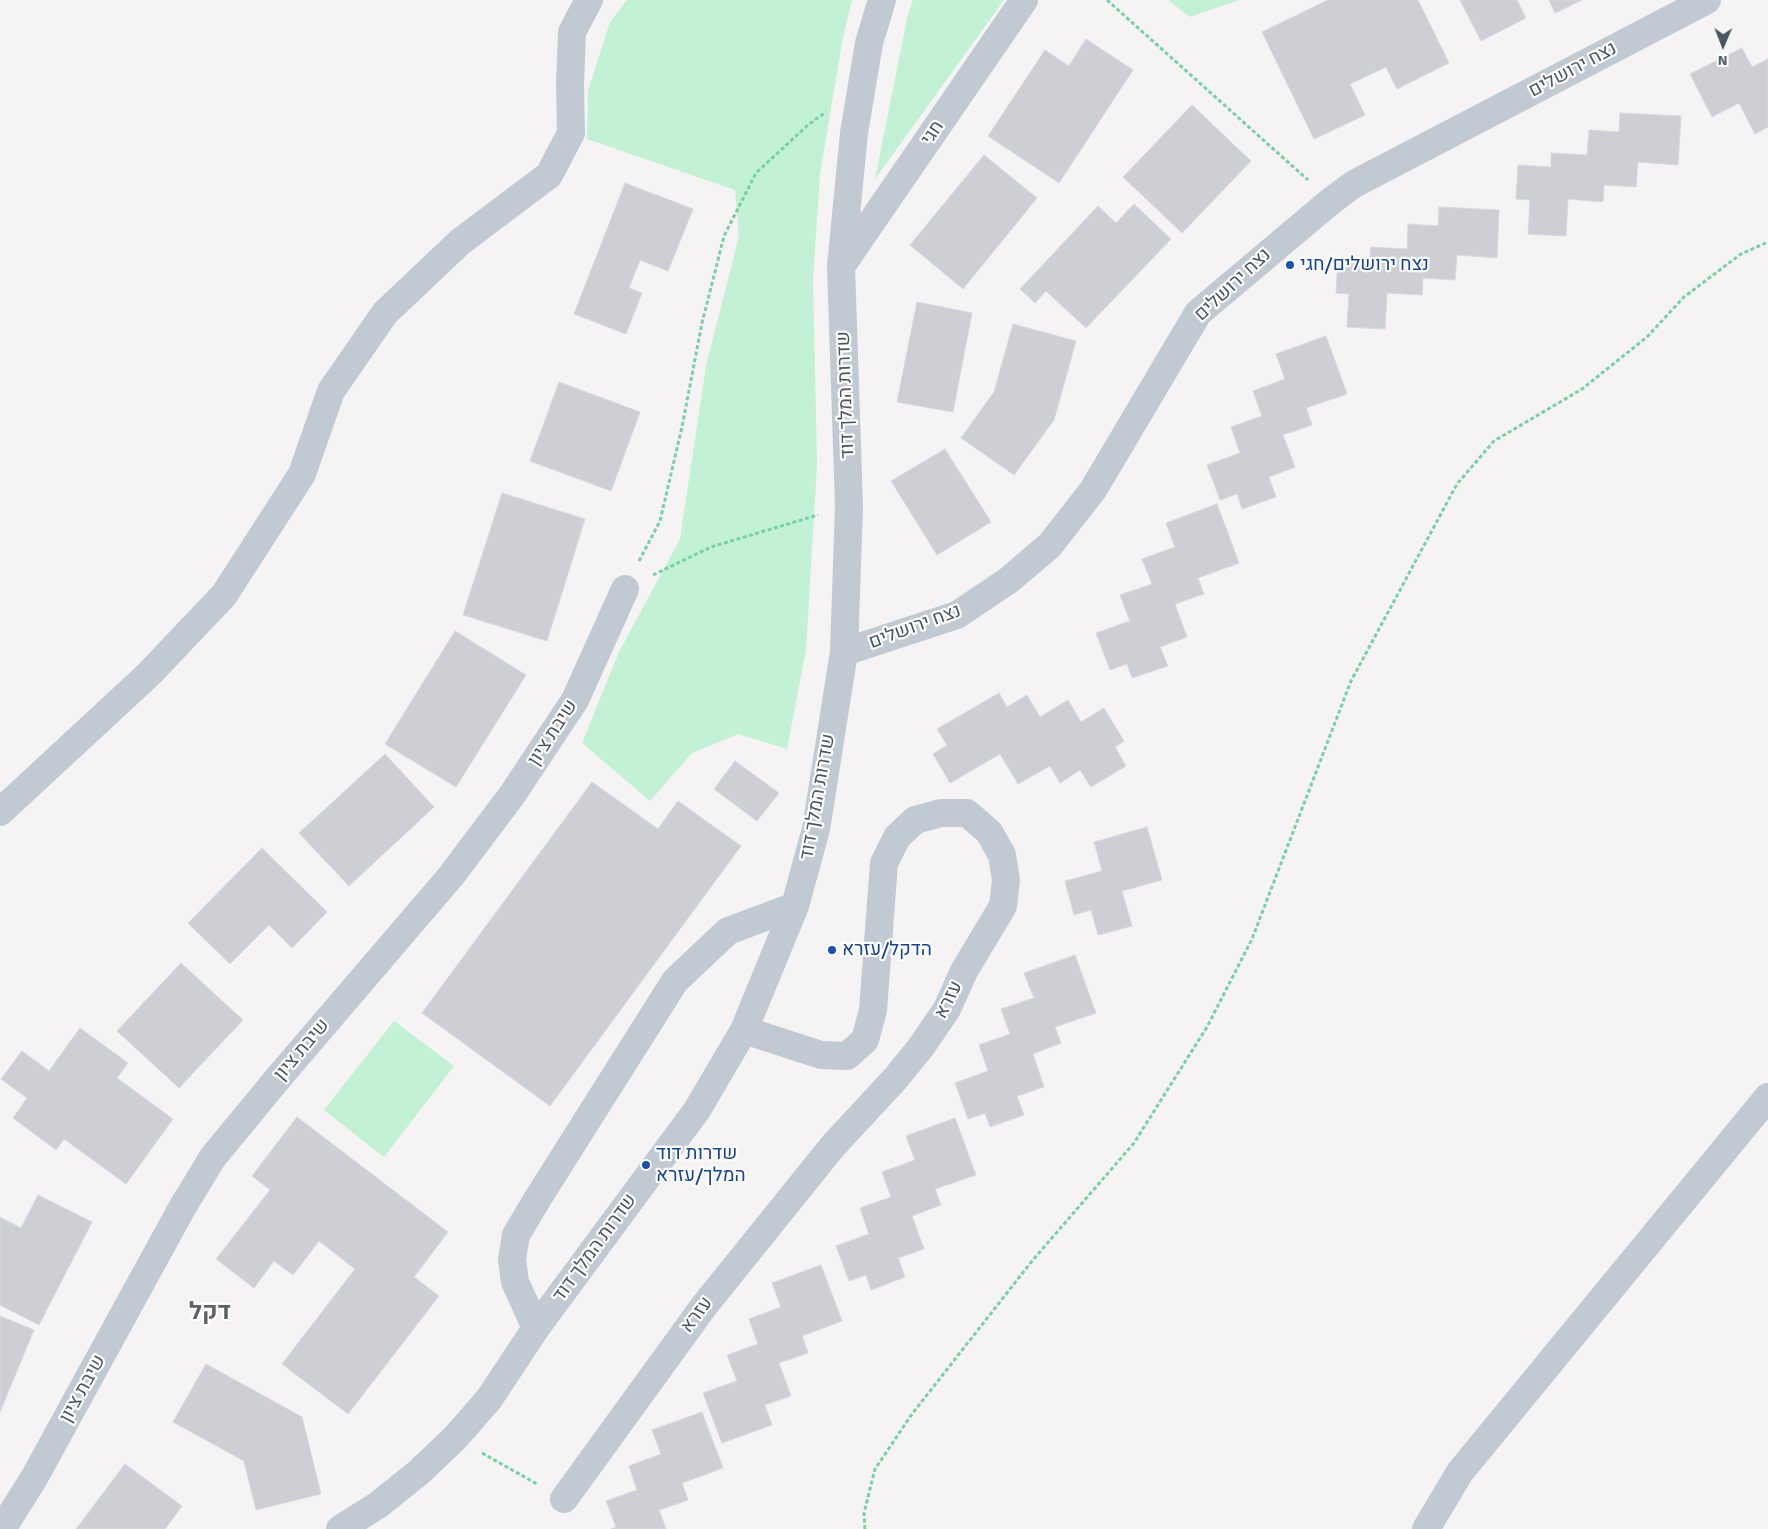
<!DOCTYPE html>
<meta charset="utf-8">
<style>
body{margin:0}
#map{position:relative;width:1768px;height:1529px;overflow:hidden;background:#f5f3f3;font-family:Signika,sans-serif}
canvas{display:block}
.north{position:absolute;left:1698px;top:20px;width:50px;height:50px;-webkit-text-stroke:4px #fff;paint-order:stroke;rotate:181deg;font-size:14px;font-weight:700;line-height:20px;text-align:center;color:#4a5661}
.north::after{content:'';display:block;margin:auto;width:18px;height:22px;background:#4a5661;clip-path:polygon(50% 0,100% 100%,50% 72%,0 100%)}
</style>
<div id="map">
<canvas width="1768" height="1529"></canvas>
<div class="north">N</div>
</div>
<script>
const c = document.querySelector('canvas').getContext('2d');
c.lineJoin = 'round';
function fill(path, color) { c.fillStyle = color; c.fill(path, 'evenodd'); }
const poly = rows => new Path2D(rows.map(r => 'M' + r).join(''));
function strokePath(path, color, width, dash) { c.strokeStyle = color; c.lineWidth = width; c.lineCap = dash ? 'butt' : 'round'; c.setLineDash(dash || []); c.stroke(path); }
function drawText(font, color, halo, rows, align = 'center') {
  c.font = font + ' Signika,Heebo,sans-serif'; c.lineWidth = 4.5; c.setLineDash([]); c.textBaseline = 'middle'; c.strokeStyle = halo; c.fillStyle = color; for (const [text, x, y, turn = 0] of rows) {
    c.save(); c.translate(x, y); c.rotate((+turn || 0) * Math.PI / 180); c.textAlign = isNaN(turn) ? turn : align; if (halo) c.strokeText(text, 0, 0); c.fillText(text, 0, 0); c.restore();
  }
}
const green = poly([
 [627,0,852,0,843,37,820,174,813,278,817,465,806,650,787,749,738,734,692,753,650,801,582,743,619,652,680,539,706,366,739,236,735,190,587,139,588,91,610,22],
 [913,0,1004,0,875,179,908,14],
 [1168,0,1239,0,1190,17],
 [394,1021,454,1066,384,1157,324,1110]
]);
const building = poly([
 [1328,0,1418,0,1449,63,1397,89,1386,67,1350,84,1365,115,1314,139,1262,32,1328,0],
 [1460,0,1517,0,1526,18,1481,41,1460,0],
 [1549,0,1582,0,1555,13,1549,0],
 [1086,39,1133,70,1059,183,988,136,1045,50,1069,66,1086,39],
 [1742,48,1752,67,1768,59,1768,127,1755,134,1739,103,1712,117,1690,74,1742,48],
 [1192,105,1251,161,1182,233,1123,177,1192,105],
 [1620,113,1681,116,1678,165,1638,162,1636,187,1604,185,1603,202,1568,199,1566,236,1528,234,1530,200,1516,199,1518,165,1551,167,1551,153,1587,155,1589,130,1619,132,1620,113],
 [984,155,1037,198,963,289,910,245,984,155],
 [625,183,693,209,668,271,640,260,629,288,642,293,626,334,574,314,625,183],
 [1134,204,1171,239,1086,328,1046,291,1035,303,1020,289,1098,206,1116,223,1134,204],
 [1439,207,1499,210,1497,258,1457,255,1455,280,1423,278,1422,295,1387,293,1385,329,1347,327,1349,294,1336,293,1338,259,1370,261,1371,247,1407,249,1408,224,1438,226,1439,207],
 [917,302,972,313,953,412,897,402,917,302],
 [1013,324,1076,341,1054,420,1014,475,961,438,994,392,1013,324],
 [1326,336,1347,394,1306,408,1312,425,1283,435,1295,467,1269,477,1276,497,1242,509,1237,494,1220,500,1207,465,1240,453,1231,427,1262,416,1253,391,1285,379,1276,354,1326,336],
 [559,382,640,412,611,491,530,461,559,382],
 [945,449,991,522,937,555,891,481,945,449],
 [502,493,585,519,547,641,463,615,502,493],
 [1217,504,1239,563,1198,578,1204,594,1175,604,1187,637,1160,647,1168,666,1132,678,1127,664,1110,670,1096,633,1130,621,1120,595,1152,584,1142,559,1175,547,1166,523,1217,504],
 [455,631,526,675,456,787,385,744,455,631],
 [999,693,1007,707,1027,695,1040,717,1068,700,1081,722,1104,708,1124,741,1115,747,1126,766,1091,787,1080,770,1060,783,1050,766,1018,784,1000,754,950,783,933,754,947,745,937,729,999,693],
 [385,754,434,807,349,886,299,833,385,754],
 [735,761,779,793,757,821,714,789,735,761],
 [592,782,658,829,678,801,741,846,550,1106,422,1013,592,782],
 [1147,827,1162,880,1122,891,1132,926,1098,935,1091,910,1074,915,1065,881,1102,871,1094,842,1147,827],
 [262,848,327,912,292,948,269,925,230,964,188,923,262,848],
 [1075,955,1096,1013,1055,1027,1061,1043,1033,1054,1044,1087,1017,1096,1024,1115,990,1127,985,1113,968,1119,955,1083,988,1071,979,1045,1010,1034,1001,1009,1034,998,1024,973,1075,955],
 [181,963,243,1020,179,1088,117,1031,181,963],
 [80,1028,128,1063,117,1078,173,1119,126,1184,64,1139,56,1150,13,1118,27,1098,1,1079,22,1051,49,1071,80,1028],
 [297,1117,448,1232,414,1277,439,1296,348,1414,282,1364,355,1269,319,1241,293,1275,274,1261,254,1288,216,1259,270,1190,252,1176,297,1117],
 [955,1118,976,1175,935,1189,941,1205,912,1216,924,1249,898,1258,905,1277,871,1290,866,1275,849,1281,836,1246,869,1234,860,1208,891,1197,882,1172,915,1160,906,1136,955,1118],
 [38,1195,92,1222,39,1325,0,1305,0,1217,21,1228,38,1195],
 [821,1265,842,1321,802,1336,808,1353,779,1363,791,1396,765,1405,772,1425,722,1443,703,1393,737,1381,727,1355,758,1344,749,1319,781,1307,772,1283,821,1265],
 [0,1316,34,1330,0,1412,0,1316],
 [206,1364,302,1417,321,1494,256,1510,244,1461,173,1422,206,1364],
 [702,1412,723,1468,682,1483,688,1500,659,1510,666,1529,611,1529,616,1527,606,1501,637,1490,629,1466,661,1454,652,1430,702,1412],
 [125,1464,182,1506,165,1529,76,1529,125,1464]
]);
const path = poly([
 [1107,0,1308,180],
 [639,561,660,521,682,427,702,323,724,236,756,173,808,125,826,112],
 [653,575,711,547,818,515],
 [482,1453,537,1484],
 [865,1529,864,1513,875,1469,912,1414,1032,1261,1134,1143,1207,1027,1252,939,1351,681,1457,484,1494,441,1582,389,1647,337,1684,297,1741,254,1768,242]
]);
const minor = poly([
 [842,265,1024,0],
 [844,652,957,615,1009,580,1050,545,1093,490,1198,313,1331,201,1354,184,1707,0],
 [0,812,148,675,224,595,302,474,331,391,385,313,460,242,549,175,571,133,570,84,572,32,589,0],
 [536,1328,515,1282,512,1259,516,1235,538,1198,675,981,728,931,795,906],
 [564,1499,704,1306,832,1147,895,1079,921,1047,947,1009,964,971,1003,906,1006,880,1002,855,989,832,967,813,941,813,915,820,897,837,884,863,873,1010,865,1040,847,1056,821,1055,744,1030],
 [2,1529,34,1478,182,1208,213,1157,279,1077,451,876,512,795,575,700,625,589],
 [340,1529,378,1505,418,1473,455,1438,489,1399,536,1328,697,1110,744,1030,795,906,816,829,844,652,849,506,841,266,854,133,869,43,882,0],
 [1426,1529,1460,1472,1768,1097]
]);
const markers = [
 [1290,265,5,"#1a4fb4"],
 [832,950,5,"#1a4fb4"],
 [646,1165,5,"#1a4fb4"]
];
const streetNames = [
 ["נצח ירושלים",1573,70,-28],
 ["חגי",933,133,-56],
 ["נצח ירושלים",1233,285,-43],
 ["שדרות המלך דוד",846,395,-92],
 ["נצח ירושלים",915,627,-20],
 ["שיבת ציון",553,733,-57],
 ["שדרות המלך דוד",818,797,-80],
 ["עזרא",949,1000,-63],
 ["שיבת ציון",302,1050,-50],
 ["שדרות המלך דוד",595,1248,-54],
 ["עזרא",697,1315,-53],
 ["שיבת ציון",83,1389,-61]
];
const transitNames = [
 ["נצח ירושלים/חגי",1300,265],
 ["הדקל/עזרא",842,950],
 ["שדרות דוד",656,1154],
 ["המלך/עזרא",656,1176]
];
const districtNames = [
 ["דקל",210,1313]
];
fill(green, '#c3f1d5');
fill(building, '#cdcfd5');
strokePath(building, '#d7d9de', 1);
strokePath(path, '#7ad0a6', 3, [4, 2.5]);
strokePath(minor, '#c1cad2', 28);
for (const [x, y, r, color] of markers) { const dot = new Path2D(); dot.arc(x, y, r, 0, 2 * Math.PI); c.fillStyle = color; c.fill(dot); strokePath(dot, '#fff', 2); }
drawText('19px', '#4a5661', '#fff', streetNames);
drawText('19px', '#164399', '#fff', transitNames, 'left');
drawText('bold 24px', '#5f6368', '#fff', districtNames);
</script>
